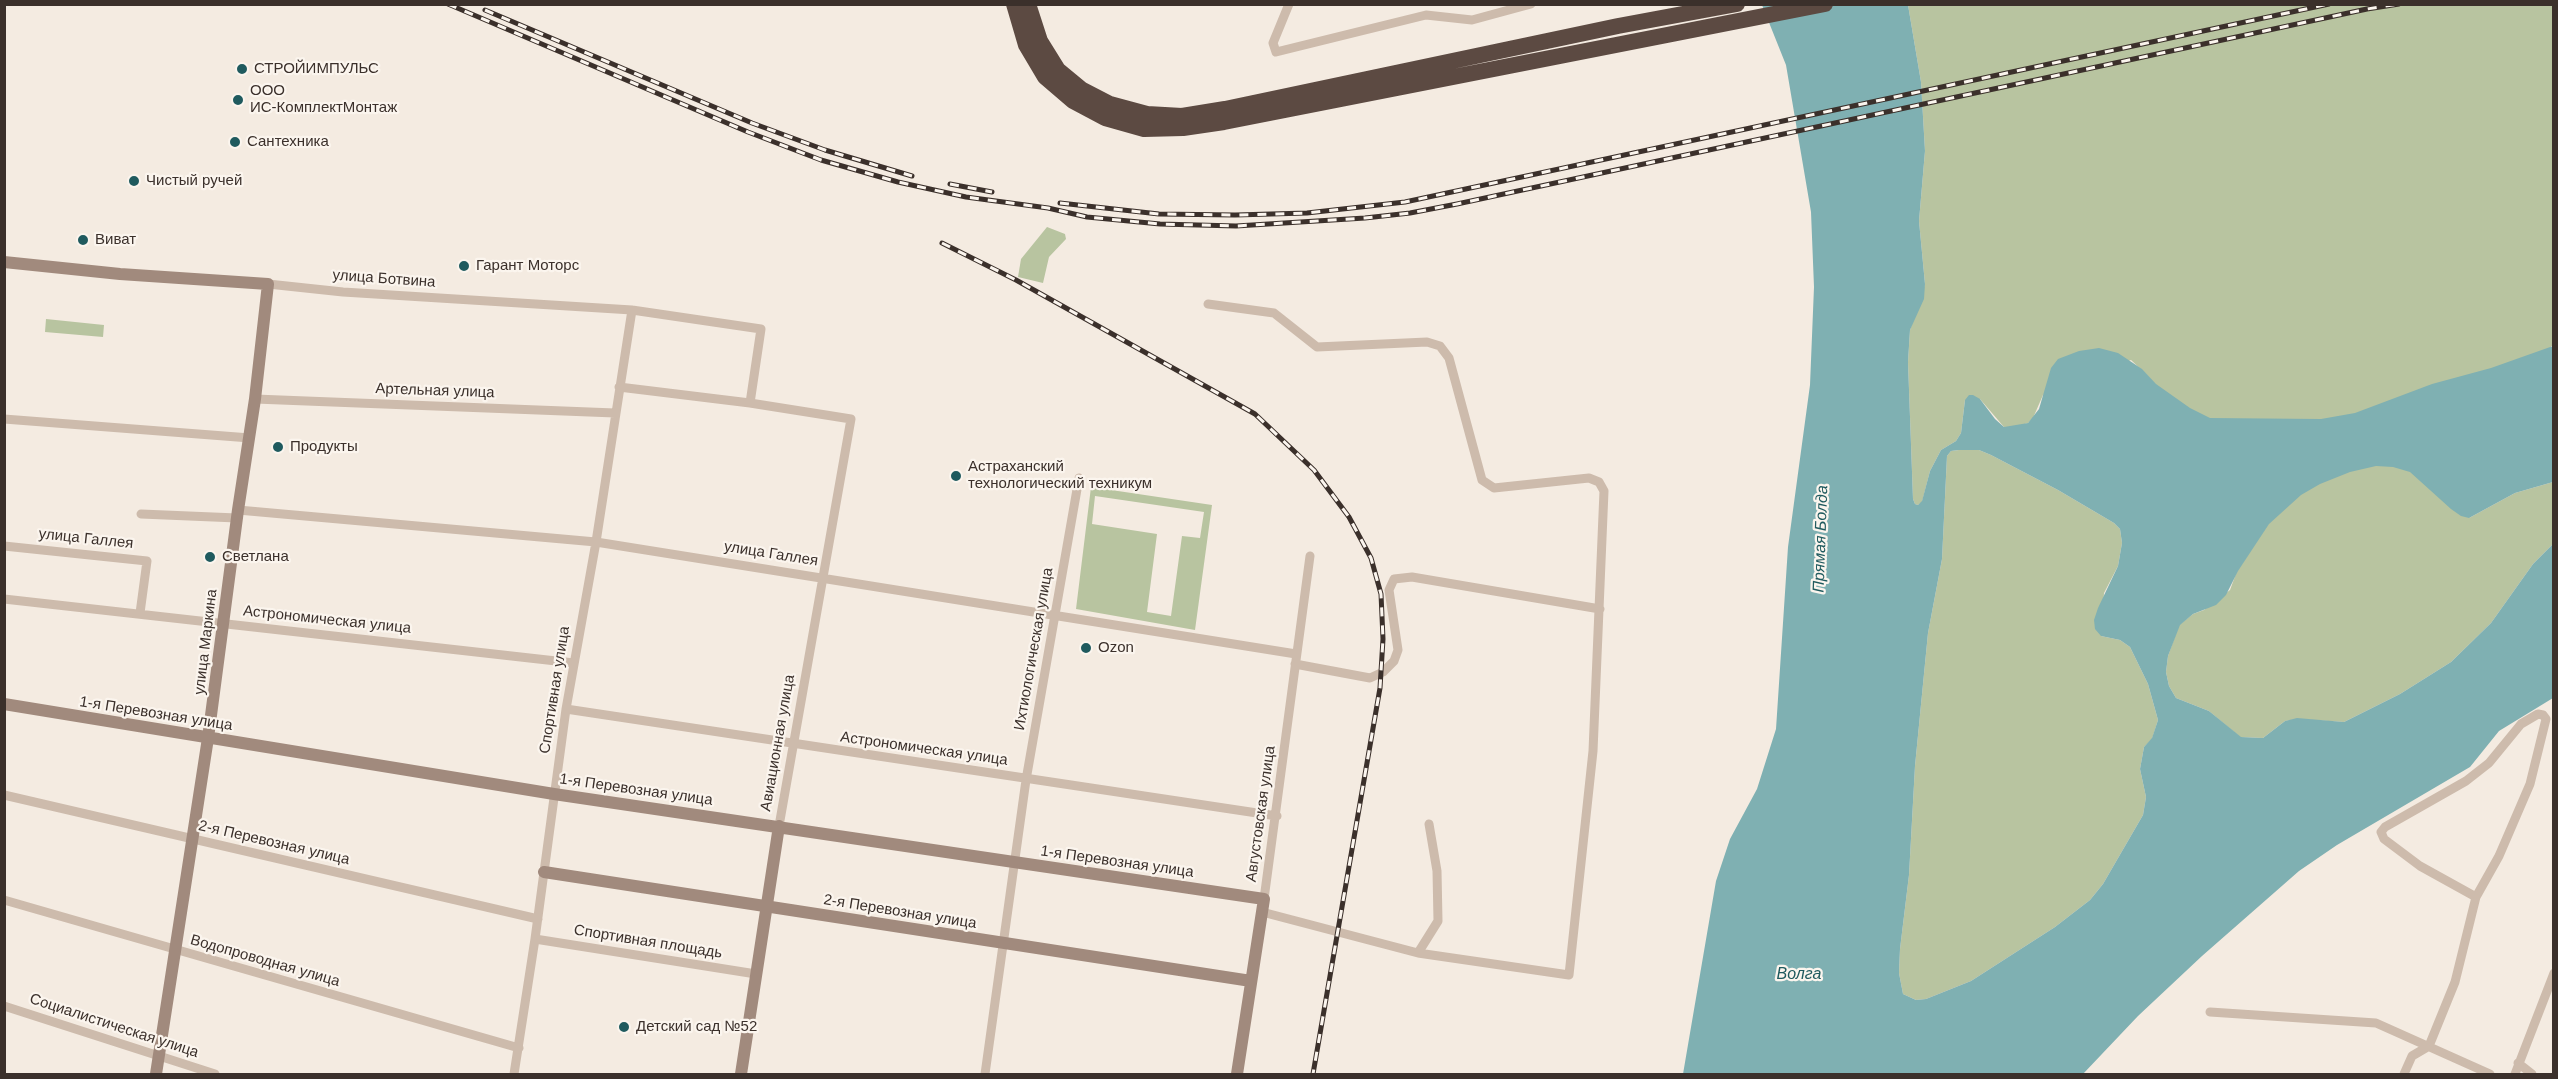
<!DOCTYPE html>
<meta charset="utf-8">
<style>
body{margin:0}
#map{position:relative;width:2558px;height:1079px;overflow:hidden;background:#f4ebe1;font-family:Helvetica,sans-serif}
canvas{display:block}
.frame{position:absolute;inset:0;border:6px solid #3b302b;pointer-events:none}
</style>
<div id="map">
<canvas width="2558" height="1079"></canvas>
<div class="frame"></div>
</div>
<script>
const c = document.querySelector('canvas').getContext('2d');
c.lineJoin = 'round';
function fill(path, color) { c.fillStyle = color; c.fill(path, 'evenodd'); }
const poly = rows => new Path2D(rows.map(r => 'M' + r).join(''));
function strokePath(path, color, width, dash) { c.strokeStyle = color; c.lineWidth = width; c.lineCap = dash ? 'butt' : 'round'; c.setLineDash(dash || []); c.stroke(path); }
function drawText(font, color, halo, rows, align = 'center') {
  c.font = font + ' Helvetica,sans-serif'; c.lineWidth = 4.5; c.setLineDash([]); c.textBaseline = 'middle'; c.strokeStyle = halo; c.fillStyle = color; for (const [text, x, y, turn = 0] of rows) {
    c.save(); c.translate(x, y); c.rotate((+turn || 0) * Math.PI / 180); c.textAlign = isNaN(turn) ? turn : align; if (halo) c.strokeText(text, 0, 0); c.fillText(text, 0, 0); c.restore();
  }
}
const green = poly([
 [1908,5,2553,5,2554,346,2551,346,2554,389,2469,518,2515,493,2553,482,2553,544,2533,564,2491,623,2451,662,2400,694,2344,722,2297,719,2285,721,2263,738,2240,737,2209,711,2176,698,2169,686,2166,672,2168,656,2179,625,2193,614,2204,610,2230,590,2237,571,2268,524,2147,375,2131,360,2043,395,2033,418,2028,423,2015,427,2004,427,1980,399,1965,400,1961,433,1956,441,1941,450,1930,471,1922,502,1918,505,1915,504,1913,499,1908,362,1910,330,1925,284,1919,221,1925,151,1921,82],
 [1047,227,1065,234,1066,239,1049,257,1043,283,1018,277,1021,259],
 [46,319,104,325,103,337,45,332],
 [1959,450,1979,450,1991,455,2058,490,2114,523,2120,529,2122,543,2118,566,2104,593,2101,636,2120,640,2130,647,2148,684,2158,720,2152,739,2144,747,2140,769,2146,797,2143,815,2103,884,2090,900,2055,927,1971,981,1926,999,1916,1000,1903,994,1899,973,1900,949,1909,875,1915,766,1928,633,1942,559,1947,456,1951,451],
 [1091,487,1212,505,1195,630,1076,609],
 [1095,496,1204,512,1200,538,1182,536,1171,616,1147,612,1157,534,1092,524]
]);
const water = poly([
 [1762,5,1908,5,1921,82,1925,151,1919,221,1925,284,1924,299,1910,330,1908,362,1913,499,1915,504,1918,505,1922,501,1930,471,1941,450,1956,441,1961,433,1965,400,1969,395,1973,395,1980,399,1995,419,2004,427,2028,423,2039,409,2051,368,2058,359,2079,351,2099,348,2118,353,2142,369,2156,384,2190,408,2210,418,2321,419,2355,413,2432,384,2491,368,2553,346,2553,482,2515,493,2469,518,2461,516,2451,509,2410,472,2393,467,2376,466,2350,472,2320,484,2301,495,2269,524,2238,571,2226,595,2216,605,2193,614,2180,625,2168,656,2166,672,2169,686,2176,698,2209,711,2241,737,2263,738,2285,721,2297,718,2344,722,2400,694,2451,662,2491,623,2533,564,2553,544,2553,698,2499,731,2470,767,2337,845,2299,871,2202,956,2138,1016,2083,1074,1683,1074,1716,881,1730,839,1757,789,1776,729,1788,547,1810,385,1814,287,1811,212,1786,65],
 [1959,450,1979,450,1991,455,2058,490,2114,523,2120,529,2122,543,2118,566,2098,608,2094,620,2095,629,2101,636,2120,640,2130,647,2148,684,2158,720,2152,738,2144,747,2140,769,2146,797,2143,815,2103,884,2090,900,2055,927,1971,981,1926,999,1916,1000,1903,994,1899,973,1900,949,1909,875,1915,766,1928,633,1942,559,1947,456,1951,451]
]);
const street = poly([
 [1289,4,1273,43,1276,52,1426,15,1472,20,1531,4],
 [268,284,343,292,632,310,761,329,750,403],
 [1208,304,1274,313,1317,347,1427,342,1440,346,1449,358,1482,480,1494,488,1589,478,1599,482,1604,491,1593,751,1569,975,1418,953,1262,912],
 [619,387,750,403,851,419,779,826],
 [255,399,615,413],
 [4,419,250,438],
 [238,510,596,542,1296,654],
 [141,514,237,518],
 [4,546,147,561,140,613],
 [4,599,574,663],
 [1295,664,1370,678,1383,672,1394,661,1398,650,1389,590,1394,579,1412,577,1600,609],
 [566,709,1277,816],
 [4,795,538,919],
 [1264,899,1310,556],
 [4,900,519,1048],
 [535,939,756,974],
 [1418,953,1438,921,1437,871,1429,824],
 [4,1006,215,1074],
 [2210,1012,2376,1023,2490,1074],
 [2518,1063,2532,1074],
 [514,1074,535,939,566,709,596,542,632,310],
 [985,1074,1026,780,1079,478],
 [2404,1074,2412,1056,2429,1046,2455,982,2476,897,2499,856,2530,784,2546,719,2543,715,2538,714,2521,724,2489,763,2466,781,2385,827,2381,832,2384,839,2420,866,2476,897],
 [2515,1074,2554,973]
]);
const secondary = poly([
 [4,262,120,274,268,284,255,399,238,510,208,738,156,1074],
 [4,704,554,794,1264,899,1237,1074],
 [544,872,1251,981],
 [741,1074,779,826]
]);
const highway = poly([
 [1014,4,1026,45,1045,77,1073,101,1105,118,1144,129,1183,128,1224,122,1825,4],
 [1028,4,1040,41,1058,70,1081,89,1110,104,1147,114,1182,116,1225,109,1618,26,1737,4]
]);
const rail = poly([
 [448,4,748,132,821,160,898,182,966,197,1048,208,1087,217,1160,224,1236,226,1365,218,1410,213,1457,204,2367,9,2399,4],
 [485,10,752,123,825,150,912,176],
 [950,184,992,192],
 [1060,203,1159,214,1235,215,1307,213,1405,202,2329,4],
 [942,243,1016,280,1255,414,1314,470,1349,517,1371,558,1381,594,1383,639,1380,688,1313,1074]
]);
const markers = [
 [242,69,6,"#1f5a5e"],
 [238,100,6,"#1f5a5e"],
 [235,142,6,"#1f5a5e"],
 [134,181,6,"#1f5a5e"],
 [83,240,6,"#1f5a5e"],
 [464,266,6,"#1f5a5e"],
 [278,447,6,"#1f5a5e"],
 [956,476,6,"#1f5a5e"],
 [210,557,6,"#1f5a5e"],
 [1086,648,6,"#1f5a5e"],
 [624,1027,6,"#1f5a5e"]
];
const poiNames = [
 ["СТРОЙИМПУЛЬС",254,69],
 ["ООО",250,91],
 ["ИС-КомплектМонтаж",250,108],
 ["Сантехника",247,142],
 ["Чистый ручей",146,181],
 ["Виват",95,240],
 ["Гарант Моторс",476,266],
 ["Продукты",290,447],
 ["Астраханский",968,467],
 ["технологический техникум",968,484],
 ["Светлана",222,557],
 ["Ozon",1098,648],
 ["Детский сад №52",636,1027]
];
const streetNames = [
 ["улица Ботвина",384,279,4],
 ["Артельная улица",435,391,2],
 ["улица Галлея",86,539,6],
 ["улица Галлея",771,554,9],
 ["Астрономическая улица",327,620,6],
 ["улица Маркина",206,642,-83],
 ["Ихтиологическая улица",1034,649,-80],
 ["Спортивная улица",555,690,-81],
 ["1-я Перевозная улица",156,714,9],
 ["Авиационная улица",778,743,-80],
 ["Астрономическая улица",924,749,8],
 ["1-я Перевозная улица",636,790,8],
 ["Августовская улица",1261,814,-82],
 ["2-я Перевозная улица",274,843,13],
 ["1-я Перевозная улица",1117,862,8],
 ["2-я Перевозная улица",900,912,9],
 ["Спортивная площадь",648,942,9],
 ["Водопроводная улица",265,961,16],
 ["Социалистическая улица",114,1026,18]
];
const waterNames = [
 ["Прямая Болда",1821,539,-88],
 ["Волга",1799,975]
];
fill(green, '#b8c4a0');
fill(water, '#7fb0b2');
strokePath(street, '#cdbbac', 9);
strokePath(secondary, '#a18a7d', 12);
strokePath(highway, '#5c4a42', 16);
strokePath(rail, '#3b302b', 5);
strokePath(rail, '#fbf5ee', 3, [9]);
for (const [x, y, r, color] of markers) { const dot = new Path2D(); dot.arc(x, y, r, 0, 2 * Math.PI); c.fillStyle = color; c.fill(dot); strokePath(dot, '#fbf5ee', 2); }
drawText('15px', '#3b302b', '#fbf5ee', poiNames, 'left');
drawText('15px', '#3b302b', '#fbf5ee', streetNames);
drawText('italic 16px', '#1f5a5e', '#fbf5ee', waterNames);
</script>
